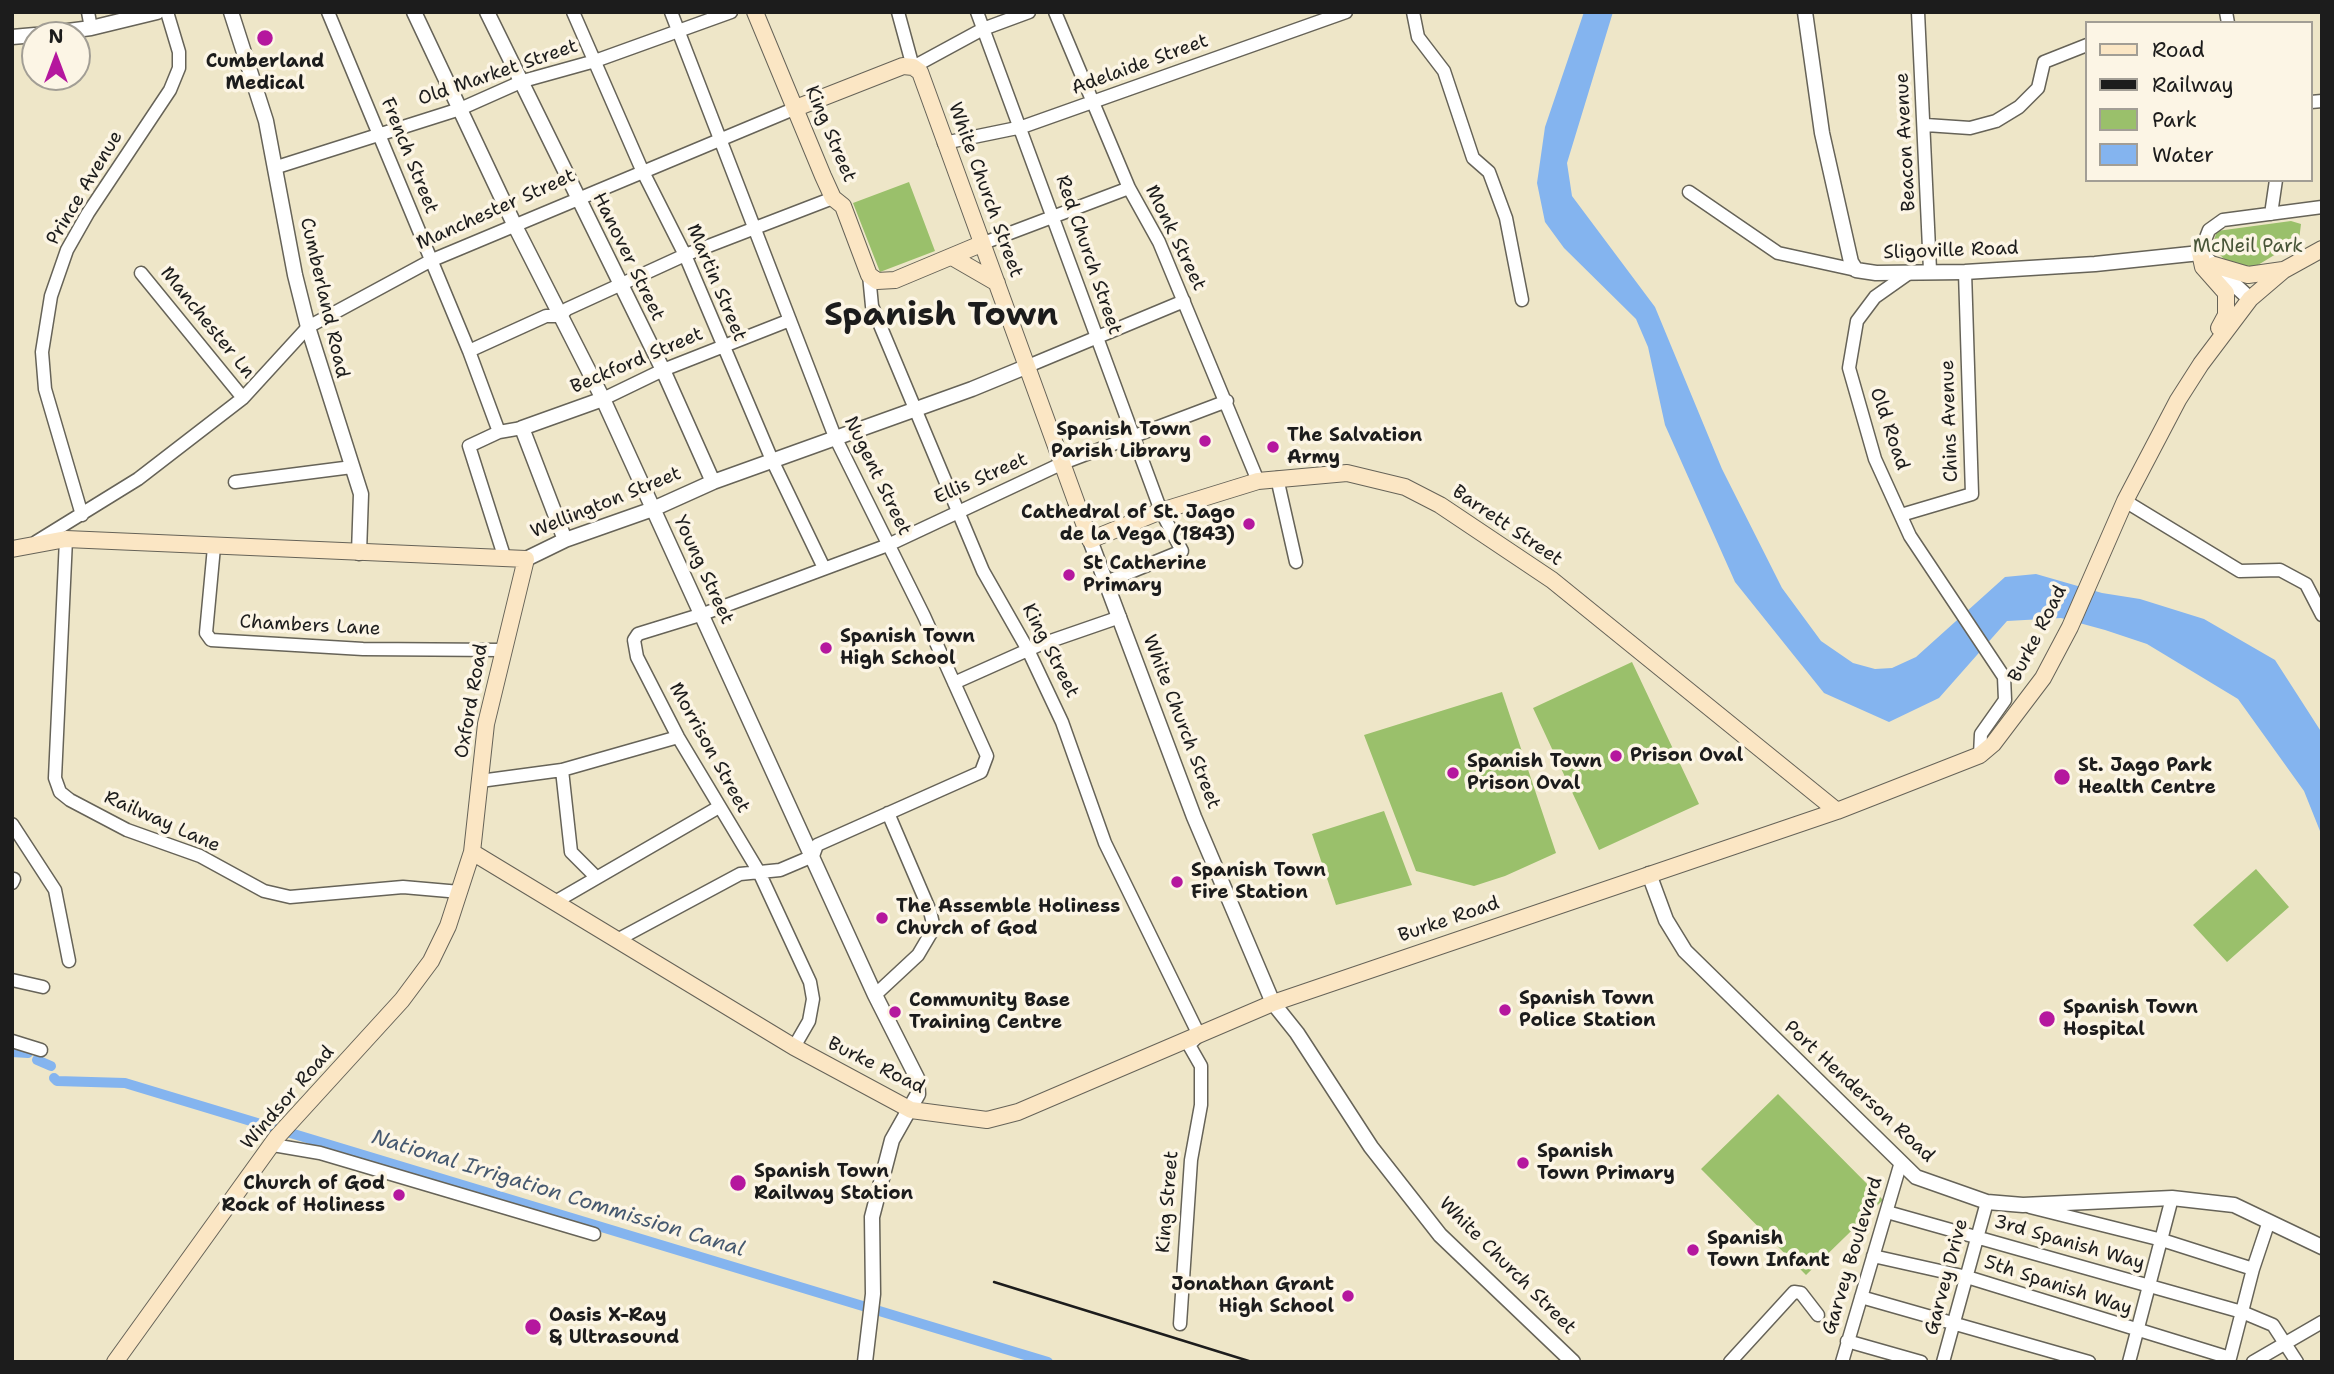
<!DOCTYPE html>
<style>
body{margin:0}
#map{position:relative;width:2334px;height:1374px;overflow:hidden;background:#eee6c8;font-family:"Shantell Sans",sans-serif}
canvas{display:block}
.frame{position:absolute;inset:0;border:14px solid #1c1c1c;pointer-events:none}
.legend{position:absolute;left:2085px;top:21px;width:228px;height:161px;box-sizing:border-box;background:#fcf5e5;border:2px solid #a29e95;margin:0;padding:9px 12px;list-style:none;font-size:21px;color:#1c1c1c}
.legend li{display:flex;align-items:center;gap:14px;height:35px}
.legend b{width:35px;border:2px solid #a29e95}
.north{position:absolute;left:21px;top:21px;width:70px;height:70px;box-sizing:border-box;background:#fcf5e5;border:2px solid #a29e95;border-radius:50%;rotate:0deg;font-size:19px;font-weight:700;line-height:28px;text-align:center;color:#1c1c1c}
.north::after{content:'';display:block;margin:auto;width:24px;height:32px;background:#b5179e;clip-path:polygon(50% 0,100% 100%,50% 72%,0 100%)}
</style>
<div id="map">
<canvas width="2334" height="1374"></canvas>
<div class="frame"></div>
<ul class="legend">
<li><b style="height:9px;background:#fbe6c4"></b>Road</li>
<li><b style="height:9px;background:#1c1c1c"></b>Railway</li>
<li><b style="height:19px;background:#9ac06b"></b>Park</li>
<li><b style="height:19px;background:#84b4ef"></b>Water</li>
</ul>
<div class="north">N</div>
</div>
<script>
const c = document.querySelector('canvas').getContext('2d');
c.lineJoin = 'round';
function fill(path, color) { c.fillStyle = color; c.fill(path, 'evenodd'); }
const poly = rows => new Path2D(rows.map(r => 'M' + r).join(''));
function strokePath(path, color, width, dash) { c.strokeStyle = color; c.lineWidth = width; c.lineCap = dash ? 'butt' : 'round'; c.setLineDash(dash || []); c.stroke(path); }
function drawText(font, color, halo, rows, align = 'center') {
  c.font = font + ' "Shantell Sans",sans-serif'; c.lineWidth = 7; c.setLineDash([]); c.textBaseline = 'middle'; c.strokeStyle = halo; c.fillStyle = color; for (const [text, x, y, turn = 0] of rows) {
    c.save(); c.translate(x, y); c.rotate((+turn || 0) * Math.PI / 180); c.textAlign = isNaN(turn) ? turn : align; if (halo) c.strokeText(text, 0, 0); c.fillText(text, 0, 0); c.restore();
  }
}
const green = poly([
 [909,182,935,251,880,272,853,203],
 [2291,221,2301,224,2299,240,2253,268,2237,268,2223,258,2212,246,2217,231],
 [1632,662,1699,804,1599,850,1533,708],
 [1502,692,1556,853,1505,876,1474,886,1416,871,1364,735],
 [1384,811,1412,885,1336,905,1312,834],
 [2256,869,2289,907,2227,962,2193,925],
 [1778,1094,1883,1200,1806,1275,1701,1169]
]);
const water = poly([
 [1584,12,1613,12,1567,163,1572,196,1655,307,1722,469,1782,588,1821,641,1853,663,1875,669,1892,668,1916,657,2005,577,2036,574,2102,593,2140,599,2204,619,2275,660,2322,733,2322,836,2304,791,2238,699,2147,644,2105,630,2061,618,2007,621,1939,698,1889,722,1824,693,1735,582,1665,425,1648,347,1636,319,1564,248,1545,222,1537,183,1545,127]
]);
const canal = poly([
 [12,1052,28,1053],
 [37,1060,51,1066],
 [54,1078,57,1081,125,1083,1048,1362]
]);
const minor = poly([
 [88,12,91,28],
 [328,12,469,351,499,432],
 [573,12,642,170,685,255,772,460,824,568],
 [898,12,913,67,983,29,1029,12],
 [977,12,1161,511,1182,551,1106,582],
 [1055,12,1129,188,1159,242,1258,481],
 [1413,12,1418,37,1444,71,1473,158,1489,172,1506,218,1522,300],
 [1918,12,1930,270],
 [2226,12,2228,23],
 [2311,102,2322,101],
 [1926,125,1970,128,1996,121,2019,107,2038,88,2044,62,2087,45],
 [944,143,1022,127,1346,12],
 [277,167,460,109,523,81,595,61,731,12],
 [1689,192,1778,253,1856,270],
 [2271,214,2276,180],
 [981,244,1129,188],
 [2200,253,2209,230,2223,220,2322,207],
 [141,273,243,398],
 [1909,273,1875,297,1857,321,1849,368,1875,459,1910,536,2004,677,2005,700,1981,734,1980,755],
 [869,275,872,306,983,571,1028,650,1062,722,1105,843,1199,1035,1189,1045,1201,1066,1201,1105,1191,1160,1180,1324],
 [469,351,546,316,560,316,567,309,685,255,833,198],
 [1028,366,1184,301],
 [603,399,663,370,790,320],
 [1277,478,1296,562],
 [235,482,352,467],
 [2125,501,2240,571,2280,570,2306,584,2322,615],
 [82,515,45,389,42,352,51,296,67,250,88,213,170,90,179,68,179,52,167,12],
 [1901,515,1972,494,1965,272],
 [66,539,55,778,60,792,70,800,127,830,200,856,264,891,290,897,403,887,460,892],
 [36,542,138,479,243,398,308,327,430,261,796,108],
 [214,547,206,633,211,640,363,649,502,650],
 [505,559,469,446,499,432,522,428],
 [954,683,1039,645,1120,617],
 [562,770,571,852,595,876],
 [480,781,562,770,678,737],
 [12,824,55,890,69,961],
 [12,883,14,879],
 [555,902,719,807],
 [617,940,740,874,780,870,813,856,817,845,981,772,987,756,924,616,835,437,671,12],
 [12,980,43,987],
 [875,995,918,955,934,928,930,911,888,813],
 [12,1041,41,1050],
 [794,1047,809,1021,813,999,810,982,759,872,678,737,637,657,634,640,638,634,703,614,888,545,1063,463,1227,401],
 [273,1145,320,1153,594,1234],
 [2030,1207,2162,1240,2253,1269],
 [1887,1212,2242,1312,2273,1325,2297,1362],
 [1873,1256,1967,1277,2230,1358],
 [1861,1297,2089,1362],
 [1847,1341,1921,1362],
 [1730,1362,1794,1292,1801,1293,1818,1315],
 [1842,1362,1901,1162],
 [1943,1362,1987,1202],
 [2129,1362,2172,1198],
 [2229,1362,2253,1269,2268,1224],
 [2253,1362,2322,1322]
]);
const tertiary = poly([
 [231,12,266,121,295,275,308,327,361,494,359,553],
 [414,12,515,226,603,399,875,995,917,1078,918,1094,892,1140,872,1217,873,1294,865,1362],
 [487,12,663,370,713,482],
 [1805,12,1822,133,1851,262,1856,270,1876,273,1965,272,2095,264,2200,253,2250,299],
 [37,35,91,28,157,12],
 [12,37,35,35],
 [565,540,522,428,603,399],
 [1090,540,1194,817,1273,1003,1297,1033,1371,1147,1440,1235,1573,1362],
 [526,559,565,540,653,509,713,482,972,389,1028,366],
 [1649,874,1666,920,1685,951,1916,1177,1987,1202,2023,1205,2172,1198,2234,1205,2322,1247]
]);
const secondary = poly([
 [755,12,823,176,833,198,843,206,869,275,877,281,895,280,981,244],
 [796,108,903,66,913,67,920,72,1090,540,1161,511,1258,481,1347,473,1405,487,1440,505,1552,580,1837,811],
 [2200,253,2203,267,2226,293,2226,315,2219,328],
 [952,257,997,283],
 [2214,265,2248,275,2283,270],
 [12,549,66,539,526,559,486,724,472,852,448,926,431,961,402,1000,277,1137,115,1362],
 [472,852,794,1047,911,1110,987,1120,1018,1112,1273,1003,1837,811,1980,755,1993,744,2043,678,2070,627,2125,501,2178,400,2201,364,2250,299,2284,270,2322,249]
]);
const rail = poly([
 [994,1282,1252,1362]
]);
const markers = [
 [265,38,9,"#b5179e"],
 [1205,441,7,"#b5179e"],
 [1273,447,7,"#b5179e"],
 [1249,524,7,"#b5179e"],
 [1069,575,7,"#b5179e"],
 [826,648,7,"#b5179e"],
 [1616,756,7,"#b5179e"],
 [1453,773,7,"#b5179e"],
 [2062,777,9,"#b5179e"],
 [1177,882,7,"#b5179e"],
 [882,918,7,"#b5179e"],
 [1505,1010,7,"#b5179e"],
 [895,1012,7,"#b5179e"],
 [2047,1019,9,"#b5179e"],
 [1523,1163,7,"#b5179e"],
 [738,1183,9,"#b5179e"],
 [399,1195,7,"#b5179e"],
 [1693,1250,7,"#b5179e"],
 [1348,1296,7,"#b5179e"],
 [533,1327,9,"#b5179e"]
];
const poiNames = [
 ["Cumberland",265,62,"center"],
 ["Medical",265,84,"center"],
 ["Spanish Town",1191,430,"right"],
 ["Parish Library",1191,452,"right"],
 ["The Salvation",1287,436],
 ["Army",1287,458],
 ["Cathedral of St. Jago",1235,513,"right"],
 ["de la Vega (1843)",1235,535,"right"],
 ["St Catherine",1083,564],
 ["Primary",1083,586],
 ["Spanish Town",840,637],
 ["High School",840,659],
 ["Prison Oval",1630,756],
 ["Spanish Town",1467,762],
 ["Prison Oval",1467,784],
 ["St. Jago Park",2078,766],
 ["Health Centre",2078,788],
 ["Spanish Town",1191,871],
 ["Fire Station",1191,893],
 ["The Assemble Holiness",896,907],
 ["Church of God",896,929],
 ["Spanish Town",1519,999],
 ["Police Station",1519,1021],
 ["Community Base",909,1001],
 ["Training Centre",909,1023],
 ["Spanish Town",2063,1008],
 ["Hospital",2063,1030],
 ["Spanish",1537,1152],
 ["Town Primary",1537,1174],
 ["Spanish Town",754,1172],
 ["Railway Station",754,1194],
 ["Church of God",385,1184,"right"],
 ["Rock of Holiness",385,1206,"right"],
 ["Spanish",1707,1239],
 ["Town Infant",1707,1261],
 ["Jonathan Grant",1334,1285,"right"],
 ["High School",1334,1307,"right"],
 ["Oasis X-Ray",549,1316],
 ["& Ultrasound",549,1338]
];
const streetNames = [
 ["Adelaide Street",1140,65,-20],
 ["Old Market Street",498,73,-19],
 ["King Street",830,134,67],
 ["Beacon Avenue",1906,142,-93],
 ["French Street",409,156,68],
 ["Prince Avenue",85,188,-59],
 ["White Church Street",985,190,70],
 ["Manchester Street",496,210,-24],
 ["Monk Street",1175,238,64],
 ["Sligoville Road",1951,251,-2],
 ["Red Church Street",1088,255,71],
 ["Hanover Street",628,257,64],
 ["Martin Street",716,283,67],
 ["Cumberland Road",324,298,77],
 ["Manchester Ln",207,323,51],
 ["Beckford Street",637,361,-23],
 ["Chins Avenue",1950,421,-92],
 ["Old Road",1889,429,71],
 ["Nugent Street",877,476,64],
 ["Ellis Street",981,479,-24],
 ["Wellington Street",606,503,-22],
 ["Barrett Street",1507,526,34],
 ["Young Street",703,570,65],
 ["Chambers Lane",310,626,3],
 ["Burke Road",2038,634,-63],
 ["King Street",1050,651,63],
 ["Oxford Road",472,701,-80],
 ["White Church Street",1181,722,69],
 ["Morrison Street",709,748,61],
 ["Railway Lane",162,822,24],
 ["Burke Road",1449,920,-19],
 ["Burke Road",876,1066,26],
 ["Port Henderson Road",1859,1092,43],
 ["Windsor Road",288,1098,-49],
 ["King Street",1168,1202,-85],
 ["3rd Spanish Way",2069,1243,16],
 ["Garvey Boulevard",1853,1256,-73],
 ["White Church Street",1507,1266,45],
 ["Garvey Drive",1947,1277,-75],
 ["5th Spanish Way",2058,1286,18]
];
const parkNames = [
 ["McNeil Park",2248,247]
];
const waterNames = [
 ["National Irrigation Commission Canal",558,1194,17]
];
const townNames = [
 ["Spanish Town",941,316]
];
fill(green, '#9ac06b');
fill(water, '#84b4ef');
strokePath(canal, '#84b4ef', 10);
strokePath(minor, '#666358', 15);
strokePath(tertiary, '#666358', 17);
strokePath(secondary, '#666358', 18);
strokePath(minor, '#fff', 12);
strokePath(tertiary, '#fff', 14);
strokePath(secondary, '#fbe6c4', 16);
strokePath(rail, '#1c1c1c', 2.5);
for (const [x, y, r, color] of markers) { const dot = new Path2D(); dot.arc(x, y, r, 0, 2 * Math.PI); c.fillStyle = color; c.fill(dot); strokePath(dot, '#fcf5e5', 2.5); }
drawText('bold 19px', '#1c1c1c', '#fcf5e5', poiNames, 'left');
drawText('19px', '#1c1c1c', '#fcf5e5', streetNames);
drawText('19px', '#485538', '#fcf5e5', parkNames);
drawText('italic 21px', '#465970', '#fcf5e5', waterNames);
drawText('bold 33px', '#1c1c1c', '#fcf5e5', townNames);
</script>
